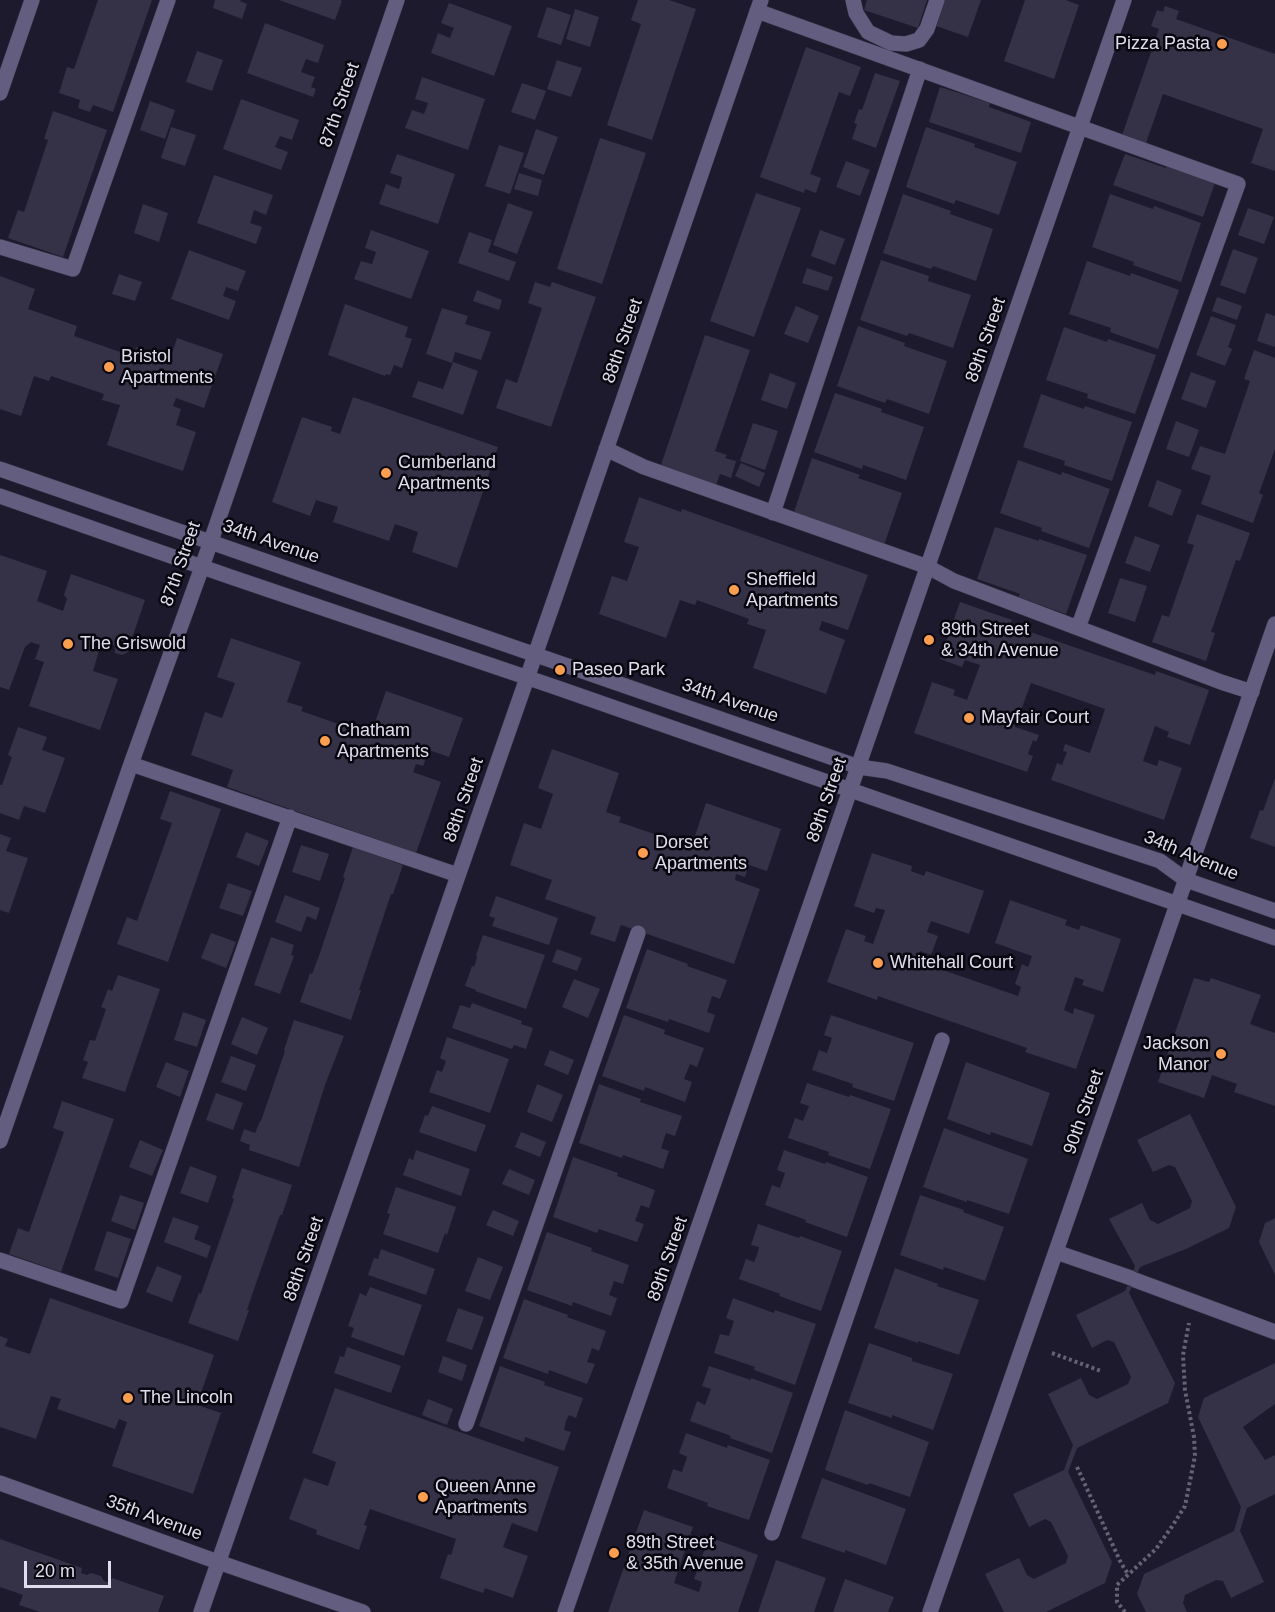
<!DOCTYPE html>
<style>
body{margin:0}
#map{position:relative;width:1275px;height:1612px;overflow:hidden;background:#1e1a2e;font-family:Helvetica,sans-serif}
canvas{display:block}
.scale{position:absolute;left:24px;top:1561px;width:87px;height:27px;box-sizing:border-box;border:3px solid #e0deec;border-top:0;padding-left:8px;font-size:18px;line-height:21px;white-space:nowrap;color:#e0deec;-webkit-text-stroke:4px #08070f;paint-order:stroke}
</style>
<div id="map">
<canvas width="1275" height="1612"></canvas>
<div class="scale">20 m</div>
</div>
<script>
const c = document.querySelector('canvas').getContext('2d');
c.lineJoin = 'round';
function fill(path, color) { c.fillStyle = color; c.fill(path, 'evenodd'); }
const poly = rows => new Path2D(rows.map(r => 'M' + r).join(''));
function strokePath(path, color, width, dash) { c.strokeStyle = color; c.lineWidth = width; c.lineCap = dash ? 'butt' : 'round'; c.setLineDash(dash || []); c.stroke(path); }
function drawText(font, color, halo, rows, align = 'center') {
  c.font = font + ' Helvetica,sans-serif'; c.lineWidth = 5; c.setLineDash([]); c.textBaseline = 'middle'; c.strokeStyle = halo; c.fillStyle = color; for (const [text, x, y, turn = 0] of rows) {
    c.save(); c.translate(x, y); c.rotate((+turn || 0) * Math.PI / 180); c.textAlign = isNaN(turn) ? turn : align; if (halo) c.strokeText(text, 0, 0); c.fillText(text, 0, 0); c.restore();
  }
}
const building = poly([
 [98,0,152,0,113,112,93,105,90,112,78,108,80,100,59,93,67,67,74,69],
 [215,0,241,0,240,1,247,4,242,19,213,8],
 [279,0,340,0,342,1,335,20],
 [638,0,669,0,696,9,652,140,607,125,641,24,631,20],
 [867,0,927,0,918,28,864,10],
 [945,0,981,0,968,37,936,26],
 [1025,0,1066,0,1079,5,1054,79,1004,61],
 [449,3,512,26,494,76,431,53,438,33,450,38,452,32,454,28,441,23],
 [1165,6,1179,11,1176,19,1275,54,1275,171,1251,163,1263,129,1163,94,1145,146,1121,138,1159,29,1151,26,1157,10,1163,12],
 [547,7,571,15,561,45,537,37],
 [575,9,599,17,590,47,566,39],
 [265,23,324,45,318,63,306,59,301,72,315,77,311,87,316,89,313,97,247,73],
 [806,47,861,67,850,96,839,92,810,174,821,178,816,193,805,189,804,193,760,177],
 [197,51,223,60,212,91,186,82],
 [557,60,582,68,571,97,547,89],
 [875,73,900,81,876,148,852,139,857,124,854,123,859,109,862,110],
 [422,77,485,99,468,150,405,128,412,110,424,114,428,103,415,99],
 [522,83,546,91,535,120,511,112],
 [940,87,990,103,989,107,1031,122,1021,153,929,122],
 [241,99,299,120,292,140,280,136,275,147,288,152,281,170,223,149],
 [150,101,175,110,165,139,140,130],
 [53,111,107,130,63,257,8,238,18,210,24,212,48,140,44,139],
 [171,127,196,135,185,166,161,158],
 [926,127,975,144,974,147,1017,162,999,215,956,200,954,204,906,187],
 [536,129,558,137,544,175,523,167],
 [600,138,646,153,602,284,557,269],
 [499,145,524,153,510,194,485,186],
 [397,154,455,174,438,224,379,204,386,184,399,189,401,183,402,177,390,173],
 [1125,154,1166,168,1167,166,1215,183,1203,217,1113,185],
 [846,161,870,170,860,196,836,187],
 [519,173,542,180,538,196,514,189],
 [214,175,273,195,266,215,254,210,252,217,250,223,262,227,256,244,197,223],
 [756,193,801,208,754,337,710,321],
 [903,194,951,211,950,214,993,229,976,281,933,266,931,269,883,253],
 [1110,194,1153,209,1154,206,1201,223,1181,282,1133,265,1134,262,1092,247],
 [508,203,533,212,517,254,493,245],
 [143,204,168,213,159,242,134,233],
 [1248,208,1274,217,1264,244,1238,235],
 [371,230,429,251,411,299,354,279,361,261,372,264,376,252,365,248],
 [820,230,845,239,835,265,811,256],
 [469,232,492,240,488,252,516,262,509,281,458,263],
 [1233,249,1258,258,1245,294,1220,285],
 [189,250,246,271,238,291,226,287,223,296,236,301,229,320,171,299],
 [881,260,929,276,928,281,971,295,953,348,909,333,907,336,860,320],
 [1087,261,1130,276,1131,273,1179,290,1158,349,1110,332,1111,328,1069,314],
 [807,268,833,277,828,291,802,283],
 [119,274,142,282,135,301,112,294],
 [0,276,35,289,28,309,77,326,74,336,132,356,136,347,170,359,177,338,223,354,204,408,176,398,173,406,181,409,176,425,196,432,183,471,107,445,120,405,102,400,104,394,51,376,49,381,34,376,21,416,0,409],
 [535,282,550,287,552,282,596,297,551,427,496,408,506,379,517,383,542,308,528,303],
 [477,290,502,300,499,310,473,301],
 [1217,297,1242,306,1237,320,1212,311],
 [345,304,408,327,405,337,412,339,402,368,394,365,390,375,386,374,385,376,328,355],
 [796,306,819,316,808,343,784,334],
 [442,308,468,316,465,324,491,332,481,360,455,352,452,363,426,354],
 [1266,313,1275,316,1275,347,1257,341],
 [1211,316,1236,325,1228,347,1232,349,1225,366,1196,355],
 [858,326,905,343,904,346,947,361,929,414,887,399,885,403,837,386],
 [1064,327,1107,342,1108,339,1156,355,1135,414,1087,398,1088,394,1046,380],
 [705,335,750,350,715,451,727,455,725,458,736,461,731,478,720,474,716,485,661,465],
 [1254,350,1275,358,1275,449,1259,493,1263,495,1253,523,1201,504,1211,476,1191,469,1200,446,1225,454,1250,381,1244,379],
 [453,362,478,371,463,415,412,397,418,381,443,389],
 [1191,372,1216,381,1206,408,1181,399],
 [770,373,796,383,787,409,761,400],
 [835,393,882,409,881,412,924,427,906,480,863,465,862,469,814,452],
 [1041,394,1084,409,1085,406,1132,422,1112,481,1064,465,1065,461,1023,447],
 [353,397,498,447,457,568,412,552,418,532,395,524,389,541,333,522,338,507,316,500,310,516,272,502,302,417,332,427,331,431,340,434],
 [1176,421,1199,430,1189,457,1166,449],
 [753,423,778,431,765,470,740,461],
 [812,458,860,475,858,478,902,493,884,545,792,518],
 [1018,460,1061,475,1062,472,1110,489,1089,548,1041,531,1042,528,1000,513],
 [741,463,765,473,759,487,735,476],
 [1157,480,1182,490,1172,516,1148,506],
 [639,497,681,512,682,509,868,575,848,630,822,621,819,630,845,640,826,694,753,668,766,630,747,624,749,619,697,600,695,605,680,600,666,638,599,614,612,576,627,581,639,547,624,542],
 [1197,514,1250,533,1240,561,1236,560,1211,632,1215,633,1206,661,1152,642,1162,615,1169,617,1194,545,1187,543],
 [995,527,1039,541,1039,539,1087,555,1066,614,1018,597,1020,594,977,579],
 [1135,536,1160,545,1150,572,1125,563],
 [0,555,47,571,37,601,63,611,67,599,64,595,71,574,145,600,127,653,122,655,115,653,115,646,102,641,93,671,118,679,100,730,29,706,44,662,35,659,40,645,31,642,25,647,9,690,0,687],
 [1120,578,1147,586,1135,622,1108,613],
 [960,602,1012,620,1010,625,1155,675,1156,671,1209,690,1190,745,1167,737,1169,732,1155,726,1143,761,1157,766,1159,760,1182,768,1164,820,1051,780,1057,763,1062,765,1067,752,1063,751,1065,744,1090,753,1105,709,1031,683,1015,727,1039,735,1036,742,1033,740,1028,754,1033,756,1027,772,914,733,932,682,955,690,953,695,967,700,980,665,965,660,962,667,940,659],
 [231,638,301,662,287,702,303,707,301,711,353,729,355,725,372,731,386,691,463,718,449,757,429,750,423,766,416,764,413,772,441,782,416,853,227,787,233,770,191,755,205,712,222,718,235,683,217,677],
 [18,727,47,737,42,750,65,758,45,813,24,806,19,820,0,813,0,785,2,785,12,757,8,755],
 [552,749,619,773,606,812,621,817,619,822,672,840,674,836,693,842,706,803,781,829,767,871,749,865,745,877,736,874,735,880,760,889,734,964,621,925,615,942,590,934,596,917,545,899,552,880,510,865,524,823,541,829,553,794,538,788],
 [1275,778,1275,847,1250,838,1260,810,1263,811],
 [170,791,221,809,168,962,117,944,127,917,137,921,172,823,160,819],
 [246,832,269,841,259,866,236,857],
 [0,834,11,838,6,851,28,858,9,913,0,910],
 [301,845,329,854,320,881,292,872],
 [353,847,403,865,393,894,391,894,359,990,361,990,351,1020,300,1002,310,973,312,974,320,953,345,878,343,877],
 [872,853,912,866,911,871,924,876,926,871,984,891,969,934,931,921,927,932,938,936,931,955,920,951,917,961,1018,996,1021,987,1015,984,1022,964,1028,967,1032,956,995,943,1010,900,1067,920,1065,925,1079,930,1081,925,1121,939,1103,992,1082,985,1084,980,1075,977,1064,1010,1073,1014,1074,1008,1095,1015,1076,1069,1025,1052,1027,1048,878,996,877,1000,827,982,846,929,866,936,864,941,873,944,885,910,876,908,874,913,854,906],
 [228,883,252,891,243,916,219,908],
 [285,895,320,908,316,920,307,916,301,932,275,922],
 [496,896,558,918,549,945,492,926,495,918,489,916],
 [211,933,236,942,226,968,201,958],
 [483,935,545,955,526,1009,475,991,476,990,465,986,472,966,474,967,476,961,477,956,476,955],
 [271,937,294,945,291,955,294,956,280,994,254,985],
 [557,949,582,958,577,971,552,962],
 [647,949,688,964,687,966,727,980,720,999,712,996,707,1012,715,1015,709,1033,669,1019,668,1022,626,1008],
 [118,975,160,989,125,1092,82,1078,88,1062,83,1060,90,1040,95,1041,106,1009,101,1007,104,1000,108,989,112,991],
 [1194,978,1209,982,1211,978,1261,995,1250,1024,1275,1033,1275,1106,1234,1092,1237,1084,1212,1075,1204,1098,1158,1082],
 [574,979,600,989,588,1018,562,1007],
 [472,1003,522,1021,521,1024,533,1028,526,1049,514,1045,512,1049,452,1028,460,1005,470,1008],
 [183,1012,206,1020,197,1047,174,1040],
 [624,1015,665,1030,664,1034,704,1048,697,1067,690,1064,684,1079,692,1082,685,1102,645,1087,644,1091,602,1076],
 [831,1015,914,1043,894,1101,852,1087,853,1084,812,1070,819,1050,827,1053,832,1038,824,1035],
 [242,1017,268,1028,257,1055,231,1044],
 [294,1020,344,1036,325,1085,299,1167,249,1150,250,1145,240,1141,244,1129,255,1133,260,1121,261,1121,285,1051,284,1050],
 [447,1037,509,1059,490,1113,429,1092,437,1070,442,1072,446,1061,440,1058],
 [550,1050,574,1060,568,1075,544,1065],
 [231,1056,256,1065,246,1091,221,1082],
 [166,1062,189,1071,180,1097,156,1087],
 [966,1062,1050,1093,1032,1146,991,1132,990,1135,947,1119],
 [807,1083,849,1097,850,1095,891,1109,870,1169,828,1155,829,1152,788,1138,795,1118,803,1121,809,1106,800,1103],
 [537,1084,563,1095,552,1122,527,1112],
 [599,1084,641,1099,640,1102,682,1116,675,1136,666,1133,661,1148,669,1151,663,1169,623,1155,622,1158,579,1143],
 [216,1093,243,1103,233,1130,206,1120],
 [62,1101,114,1119,61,1272,9,1254,18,1228,29,1232,37,1209,64,1132,53,1128],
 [432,1106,486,1125,476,1152,419,1132,425,1115,428,1116],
 [1190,1114,1236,1207,1229,1228,1186,1249,1140,1267,1129,1293,1175,1383,1168,1403,1077,1448,1068,1472,1112,1562,1105,1583,1046,1612,1004,1612,985,1574,1019,1558,1027,1575,1034,1579,1066,1563,1068,1556,1051,1522,1045,1519,1029,1527,1013,1494,1064,1470,1073,1445,1048,1394,1081,1378,1089,1395,1097,1399,1128,1384,1131,1377,1114,1342,1107,1340,1092,1348,1076,1315,1125,1291,1131,1278,1135,1266,1109,1219,1142,1203,1150,1220,1158,1224,1190,1208,1192,1201,1175,1167,1169,1165,1153,1172,1137,1140],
 [944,1128,1028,1159,1009,1214,967,1200,967,1202,923,1187],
 [521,1132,546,1142,540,1157,515,1147],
 [140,1140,163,1150,152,1176,129,1167],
 [416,1150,470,1169,461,1196,403,1175,409,1158,413,1160],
 [784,1150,825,1164,826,1162,868,1177,847,1237,805,1222,806,1220,765,1205,772,1185,780,1188,785,1173,777,1170],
 [573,1157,618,1173,617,1176,655,1190,649,1208,641,1205,635,1221,644,1224,637,1242,599,1229,597,1233,553,1217],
 [190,1166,217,1176,208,1203,180,1193],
 [242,1168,292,1185,282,1215,280,1215,254,1289,247,1310,249,1310,238,1341,188,1323,199,1293,201,1294,225,1225,234,1199,232,1198],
 [509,1169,535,1180,529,1195,502,1184],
 [396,1187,456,1207,447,1235,445,1233,438,1253,383,1234,390,1214,387,1213],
 [120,1195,144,1203,135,1230,111,1221],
 [920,1195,964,1210,963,1212,1004,1227,985,1281,944,1267,943,1270,900,1255],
 [493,1210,519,1221,513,1236,486,1225],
 [173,1217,199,1226,194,1239,211,1246,207,1258,164,1242],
 [1275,1218,1275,1275,1259,1242,1265,1223],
 [758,1224,799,1238,800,1236,842,1251,821,1311,779,1296,780,1294,739,1279,746,1259,754,1262,757,1255,759,1247,751,1245],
 [107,1231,131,1239,118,1278,94,1270],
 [547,1232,592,1248,591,1251,629,1265,623,1284,614,1281,612,1287,609,1295,617,1298,611,1316,573,1302,572,1306,527,1290],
 [381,1249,435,1269,426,1295,368,1275,374,1258,378,1259],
 [478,1257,503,1267,490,1300,465,1291],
 [157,1266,182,1276,172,1302,146,1292],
 [895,1268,938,1284,937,1286,979,1300,959,1355,918,1341,918,1343,874,1328],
 [370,1287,422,1305,404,1356,351,1337,354,1328,348,1326,360,1293,366,1296],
 [50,1298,214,1355,197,1405,221,1413,193,1494,112,1466,127,1422,119,1419,115,1429,57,1409,61,1399,51,1396,36,1439,0,1427,0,1336,8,1339,5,1346,30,1354],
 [733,1298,774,1313,775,1310,816,1324,795,1385,754,1370,755,1367,714,1353,720,1334,729,1336,734,1321,726,1318],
 [524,1299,568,1315,567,1317,606,1331,599,1351,592,1348,590,1354,587,1362,595,1364,587,1384,549,1370,548,1374,503,1358],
 [458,1308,484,1317,472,1350,446,1341],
 [869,1343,912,1358,912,1361,953,1374,933,1430,892,1415,892,1418,848,1403],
 [347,1347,401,1366,391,1393,334,1373,340,1356,344,1357],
 [443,1356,467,1365,462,1381,438,1372],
 [1275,1363,1275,1404,1243,1427,1265,1460,1275,1455,1275,1494,1247,1508,1240,1531,1264,1582,1231,1598,1223,1581,1216,1580,1185,1595,1183,1603,1187,1612,1146,1612,1137,1594,1144,1574,1234,1531,1241,1507,1198,1417,1204,1398],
 [500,1366,545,1382,544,1385,583,1398,576,1418,569,1415,566,1421,564,1430,571,1432,564,1451,525,1437,524,1442,479,1426],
 [709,1366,751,1380,751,1378,793,1393,772,1453,730,1438,731,1436,690,1421,697,1401,705,1405,711,1389,702,1386],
 [335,1388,559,1467,537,1532,512,1523,503,1547,528,1556,513,1598,485,1588,483,1593,440,1578,448,1554,451,1555,456,1539,370,1509,364,1525,367,1526,359,1550,316,1534,317,1530,289,1519,304,1478,328,1486,336,1462,312,1453],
 [428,1399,453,1409,447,1425,422,1415],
 [845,1410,929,1442,910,1497,869,1483,868,1485,825,1470],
 [686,1433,727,1448,728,1445,770,1460,749,1520,707,1506,708,1503,667,1488,673,1469,682,1472,687,1457,679,1453],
 [822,1478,906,1509,886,1565,845,1550,845,1553,801,1538],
 [644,1510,693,1527,674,1583,699,1592,702,1582,694,1579,709,1537,758,1555,738,1612,608,1612],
 [0,1539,82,1568,81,1573,87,1575,91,1573,101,1576,104,1581,110,1583,112,1578,164,1596,158,1612,40,1612,19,1605,23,1595,0,1587],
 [776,1560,826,1578,814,1612,758,1612],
 [845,1579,894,1597,888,1612,833,1612]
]);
const path = poly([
 [1052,1353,1101,1371],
 [1077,1467,1121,1563,1128,1574],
 [1125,1612,1117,1602,1117,1585,1156,1549,1173,1525,1185,1506,1195,1456,1194,1437,1185,1390,1183,1355,1189,1323]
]);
const minor = poly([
 [853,0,856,13,868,32,891,43,906,44,919,40,927,29,937,0],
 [757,11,1238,184,1078,628],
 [0,93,32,0],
 [0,247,73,269,168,0],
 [606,449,644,467,928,567,954,581,1221,682,1252,692],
 [0,469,859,767,887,771,1160,861,1186,880,1275,911],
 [0,496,228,576,552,686,1275,938],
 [773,513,920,69],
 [131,764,458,875],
 [0,1141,131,764,202,567,397,0],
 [1056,1252,1131,1278],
 [0,1260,121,1301,290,817],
 [1135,1280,1275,1332],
 [466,1424,638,933],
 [0,1483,218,1562,363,1612],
 [772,1533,942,1040],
 [201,1612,556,595,761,0],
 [565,1612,1124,0],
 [930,1612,1275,624]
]);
const markers = [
 [1222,44,6,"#fb9e50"],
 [109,367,6,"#fb9e50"],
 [386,473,6,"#fb9e50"],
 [734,590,6,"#fb9e50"],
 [929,640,6,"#fb9e50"],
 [68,644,6,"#fb9e50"],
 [560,670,6,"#fb9e50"],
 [969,718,6,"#fb9e50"],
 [325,741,6,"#fb9e50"],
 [643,853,6,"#fb9e50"],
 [878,963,6,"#fb9e50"],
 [1221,1054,6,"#fb9e50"],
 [128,1398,6,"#fb9e50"],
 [423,1497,6,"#fb9e50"],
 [614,1553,6,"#fb9e50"]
];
const poiNames = [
 ["Pizza Pasta",1210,44,"right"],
 ["Bristol",121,357],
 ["Apartments",121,378],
 ["Cumberland",398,463],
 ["Apartments",398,484],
 ["Sheffield",746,580],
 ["Apartments",746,601],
 ["89th Street",941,630],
 ["& 34th Avenue",941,651],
 ["The Griswold",80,644],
 ["Paseo Park",572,670],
 ["Mayfair Court",981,718],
 ["Chatham",337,731],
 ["Apartments",337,752],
 ["Dorset",655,843],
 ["Apartments",655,864],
 ["Whitehall Court",890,963],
 ["Jackson",1209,1044,"right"],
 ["Manor",1209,1065,"right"],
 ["The Lincoln",140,1398],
 ["Queen Anne",435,1487],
 ["Apartments",435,1508],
 ["89th Street",626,1543],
 ["& 35th Avenue",626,1564]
];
const streetNames = [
 ["87th Street",340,105,-71],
 ["89th Street",986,340,-71],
 ["88th Street",623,341,-71],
 ["34th Avenue",271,542,19],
 ["87th Street",181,564,-71],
 ["34th Avenue",730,701,19],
 ["88th Street",464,800,-71],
 ["89th Street",827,800,-71],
 ["34th Avenue",1191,856,23],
 ["90th Street",1084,1112,-71],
 ["88th Street",304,1259,-71],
 ["89th Street",668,1259,-71],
 ["35th Avenue",154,1518,20]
];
fill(building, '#353146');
strokePath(minor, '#393549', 16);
strokePath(path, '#656274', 4, [3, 3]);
strokePath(minor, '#635e7f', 15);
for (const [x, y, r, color] of markers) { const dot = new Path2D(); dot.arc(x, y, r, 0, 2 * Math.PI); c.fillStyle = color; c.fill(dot); strokePath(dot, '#08070f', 2); }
drawText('18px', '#e0deec', '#08070f', poiNames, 'left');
drawText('18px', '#e0deec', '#08070f', streetNames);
</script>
